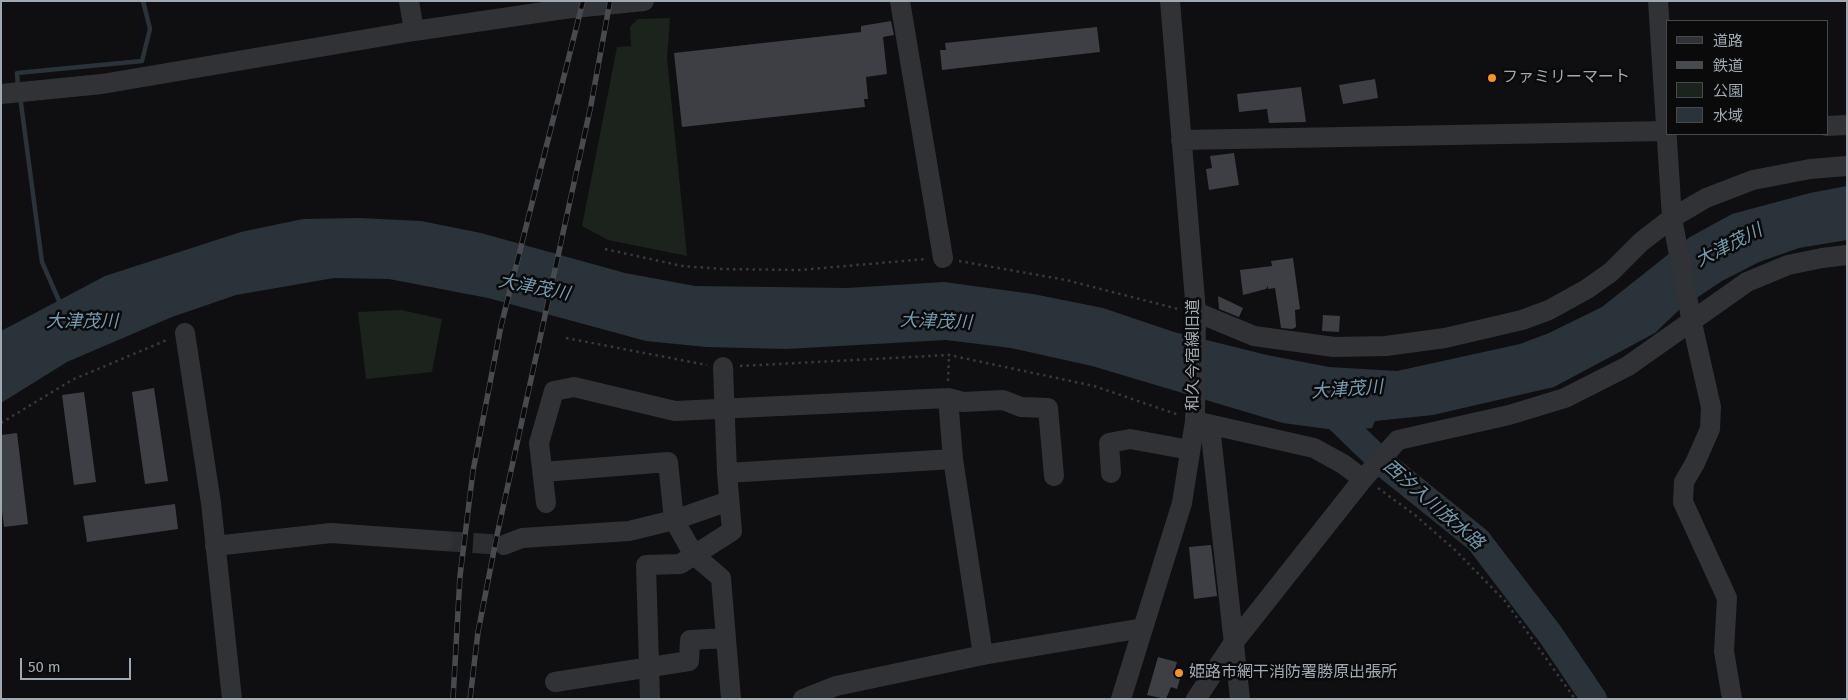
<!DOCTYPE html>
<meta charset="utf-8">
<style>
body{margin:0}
#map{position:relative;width:1848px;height:700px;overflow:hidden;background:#0f0f11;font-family:"Fira Sans","Noto Sans JP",sans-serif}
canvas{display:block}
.frame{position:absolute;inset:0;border:2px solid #a0a8b2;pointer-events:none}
.legend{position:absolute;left:1666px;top:20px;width:162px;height:115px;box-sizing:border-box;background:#0a0a0b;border:1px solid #46494e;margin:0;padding:6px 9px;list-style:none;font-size:15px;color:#a0a8b2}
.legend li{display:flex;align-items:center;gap:10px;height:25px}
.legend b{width:25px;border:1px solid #46494e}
.scale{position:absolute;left:20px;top:658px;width:111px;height:22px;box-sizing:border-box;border:2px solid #a0a8b2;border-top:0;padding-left:6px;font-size:15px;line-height:18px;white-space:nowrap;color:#a0a8b2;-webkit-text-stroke:4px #0a0a0b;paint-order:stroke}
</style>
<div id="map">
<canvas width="1848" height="700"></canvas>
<div class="frame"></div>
<ul class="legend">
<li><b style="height:6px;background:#303236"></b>道路</li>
<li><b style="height:6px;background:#474a4f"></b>鉄道</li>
<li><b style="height:14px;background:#1b231c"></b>公園</li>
<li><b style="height:14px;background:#293339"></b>水域</li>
</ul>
<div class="scale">50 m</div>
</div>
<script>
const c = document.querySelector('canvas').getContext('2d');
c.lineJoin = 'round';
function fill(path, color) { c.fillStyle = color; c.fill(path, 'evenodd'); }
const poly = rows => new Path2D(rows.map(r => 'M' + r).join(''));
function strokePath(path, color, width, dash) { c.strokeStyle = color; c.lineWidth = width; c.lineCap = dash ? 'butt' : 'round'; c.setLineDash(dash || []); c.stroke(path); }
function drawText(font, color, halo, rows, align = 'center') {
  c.font = font + ' "Fira Sans","Noto Sans JP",sans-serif'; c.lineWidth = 5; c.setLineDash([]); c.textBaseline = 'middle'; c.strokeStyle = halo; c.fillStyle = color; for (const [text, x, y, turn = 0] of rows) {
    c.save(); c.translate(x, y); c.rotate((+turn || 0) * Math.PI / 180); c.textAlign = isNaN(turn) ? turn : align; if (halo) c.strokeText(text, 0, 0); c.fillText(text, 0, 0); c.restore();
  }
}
const green = poly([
 [670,18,667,58,687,256,608,240,582,226,617,47,631,46,630,27,638,19],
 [401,310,442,319,432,372,366,379,358,312]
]);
const water = poly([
 [1847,186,1847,240,1799,248,1759,262,1722,281,1680,309,1655,333,1554,387,1433,415,1375,421,1372,428,1342,431,1283,423,1092,366,1011,348,946,340,786,349,706,347,646,341,488,298,389,279,334,278,236,295,172,317,67,362,1,403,1,331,105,276,241,232,303,219,359,218,421,221,481,233,625,273,695,286,847,288,944,282,1033,294,1103,308,1174,332,1267,355,1329,367,1397,371,1520,344,1549,333,1602,307,1690,237,1732,214,1810,193]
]);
const stream = poly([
 [18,86,17,73,142,61,150,29,143,1],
 [20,96,42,262,60,303]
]);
const river = poly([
 [1324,406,1386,466,1478,540,1550,634,1594,699]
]);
const building = poly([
 [891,21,894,35,883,37,887,74,866,77,868,99,864,99,865,107,682,127,674,53,861,32,861,26],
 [1097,27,1100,52,942,70,940,50,946,50,945,43],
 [1375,79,1378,98,1343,104,1339,85],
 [1301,87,1306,122,1269,123,1267,109,1239,112,1237,94],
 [1234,153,1239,185,1209,190,1206,169,1212,168,1210,156],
 [1293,258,1300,309,1295,310,1296,327,1292,329,1281,328,1275,288,1268,289,1268,286,1266,289,1243,295,1240,270,1272,266,1271,261],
 [1218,296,1243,308,1239,317,1219,309],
 [1323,315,1340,316,1339,332,1322,331],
 [154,388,168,481,145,484,132,392],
 [84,392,96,482,74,485,62,395],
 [17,433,28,524,4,527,1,503,1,435],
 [175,504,178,529,87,542,83,516],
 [1211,545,1217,596,1194,599,1189,547],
 [1158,657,1177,662,1175,669,1182,672,1177,689,1171,687,1166,699,1147,695]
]);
const minorTunnel = poly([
 [443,541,504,545]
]);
const path = poly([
 [605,249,682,266,723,269,800,270,926,259],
 [959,261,1066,280,1178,309],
 [566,338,707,365],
 [740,366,949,355,1094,386,1179,415],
 [948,381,949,355],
 [1,423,72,380,169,339],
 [1378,488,1415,515,1455,550,1505,601,1575,699]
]);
const minor = poly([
 [409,1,414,31],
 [900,1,943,258],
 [1658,1,1672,218,1692,323,1711,407,1710,429,1695,463,1684,482,1683,502,1727,598,1724,651,1732,699],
 [1,94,102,84,414,31,564,9,644,1],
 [1827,126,1847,125],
 [1181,140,1667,131],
 [1196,312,1254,336,1334,347,1386,346,1445,338,1522,320,1549,310,1587,289,1611,272,1641,242,1672,218,1706,198,1753,180,1810,169,1847,166],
 [185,333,211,503,232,699],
 [948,398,953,459,983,655],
 [1199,422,1314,448,1343,464,1363,479],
 [1210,426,1240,699],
 [543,472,668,462,674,520,694,555,721,578,731,699],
 [727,473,953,459],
 [1111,473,1109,443,1130,439,1190,450],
 [546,503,539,443,554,391,574,387,675,411,948,398,963,402,1003,400,1021,407,1048,408,1054,476],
 [504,545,522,538,629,531,674,520,729,501],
 [215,546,331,533,443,541],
 [555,682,689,661,690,640,726,638],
 [650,699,646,565,680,564,732,531,727,473,723,367],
 [803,699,836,686,983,655,1143,628],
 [1121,699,1182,503,1195,421,1196,312,1170,1],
 [1196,699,1234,642,1363,479,1398,440,1509,415,1565,398,1628,366,1747,282,1788,265,1822,258,1847,255]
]);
const rail = poly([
 [453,699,460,576,473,471,501,326,583,1],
 [470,699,478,632,497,535,591,105,610,1]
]);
const markers = [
 [1492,78,5,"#f79420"],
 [1179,673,5,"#f79420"]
];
const poiNames = [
 ["ファミリーマート",1502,78],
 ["姫路市網干消防署勝原出張所",1189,673]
];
const streetNames = [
 ["和久今宿線旧道",1194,355,-90]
];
const waterNames = [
 ["大津茂川",1729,246,-27],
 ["大津茂川",534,288,11],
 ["大津茂川",82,322],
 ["大津茂川",936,322,2],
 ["大津茂川",1347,390,-4],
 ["西汐入川放水路",1433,505,41]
];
fill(green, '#1b231c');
fill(water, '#293339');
strokePath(stream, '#293339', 4.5);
strokePath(river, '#293339', 26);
fill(building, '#3e3f44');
strokePath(minorTunnel, '#2c2e31', 20, [20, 10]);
strokePath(path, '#36393d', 2.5, [2.5, 4]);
strokePath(minor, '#303236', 20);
strokePath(rail, '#474a4f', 5.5);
strokePath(rail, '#0a0a0b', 4, [11]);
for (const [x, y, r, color] of markers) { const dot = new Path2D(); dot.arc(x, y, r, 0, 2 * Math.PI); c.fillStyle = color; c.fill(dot); strokePath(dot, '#0a0a0b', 2); }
drawText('16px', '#a0a8b2', '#0a0a0b', poiNames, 'left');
drawText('16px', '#a0a8b2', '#0a0a0b', streetNames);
drawText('italic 18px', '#749baf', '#0a0a0b', waterNames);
</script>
